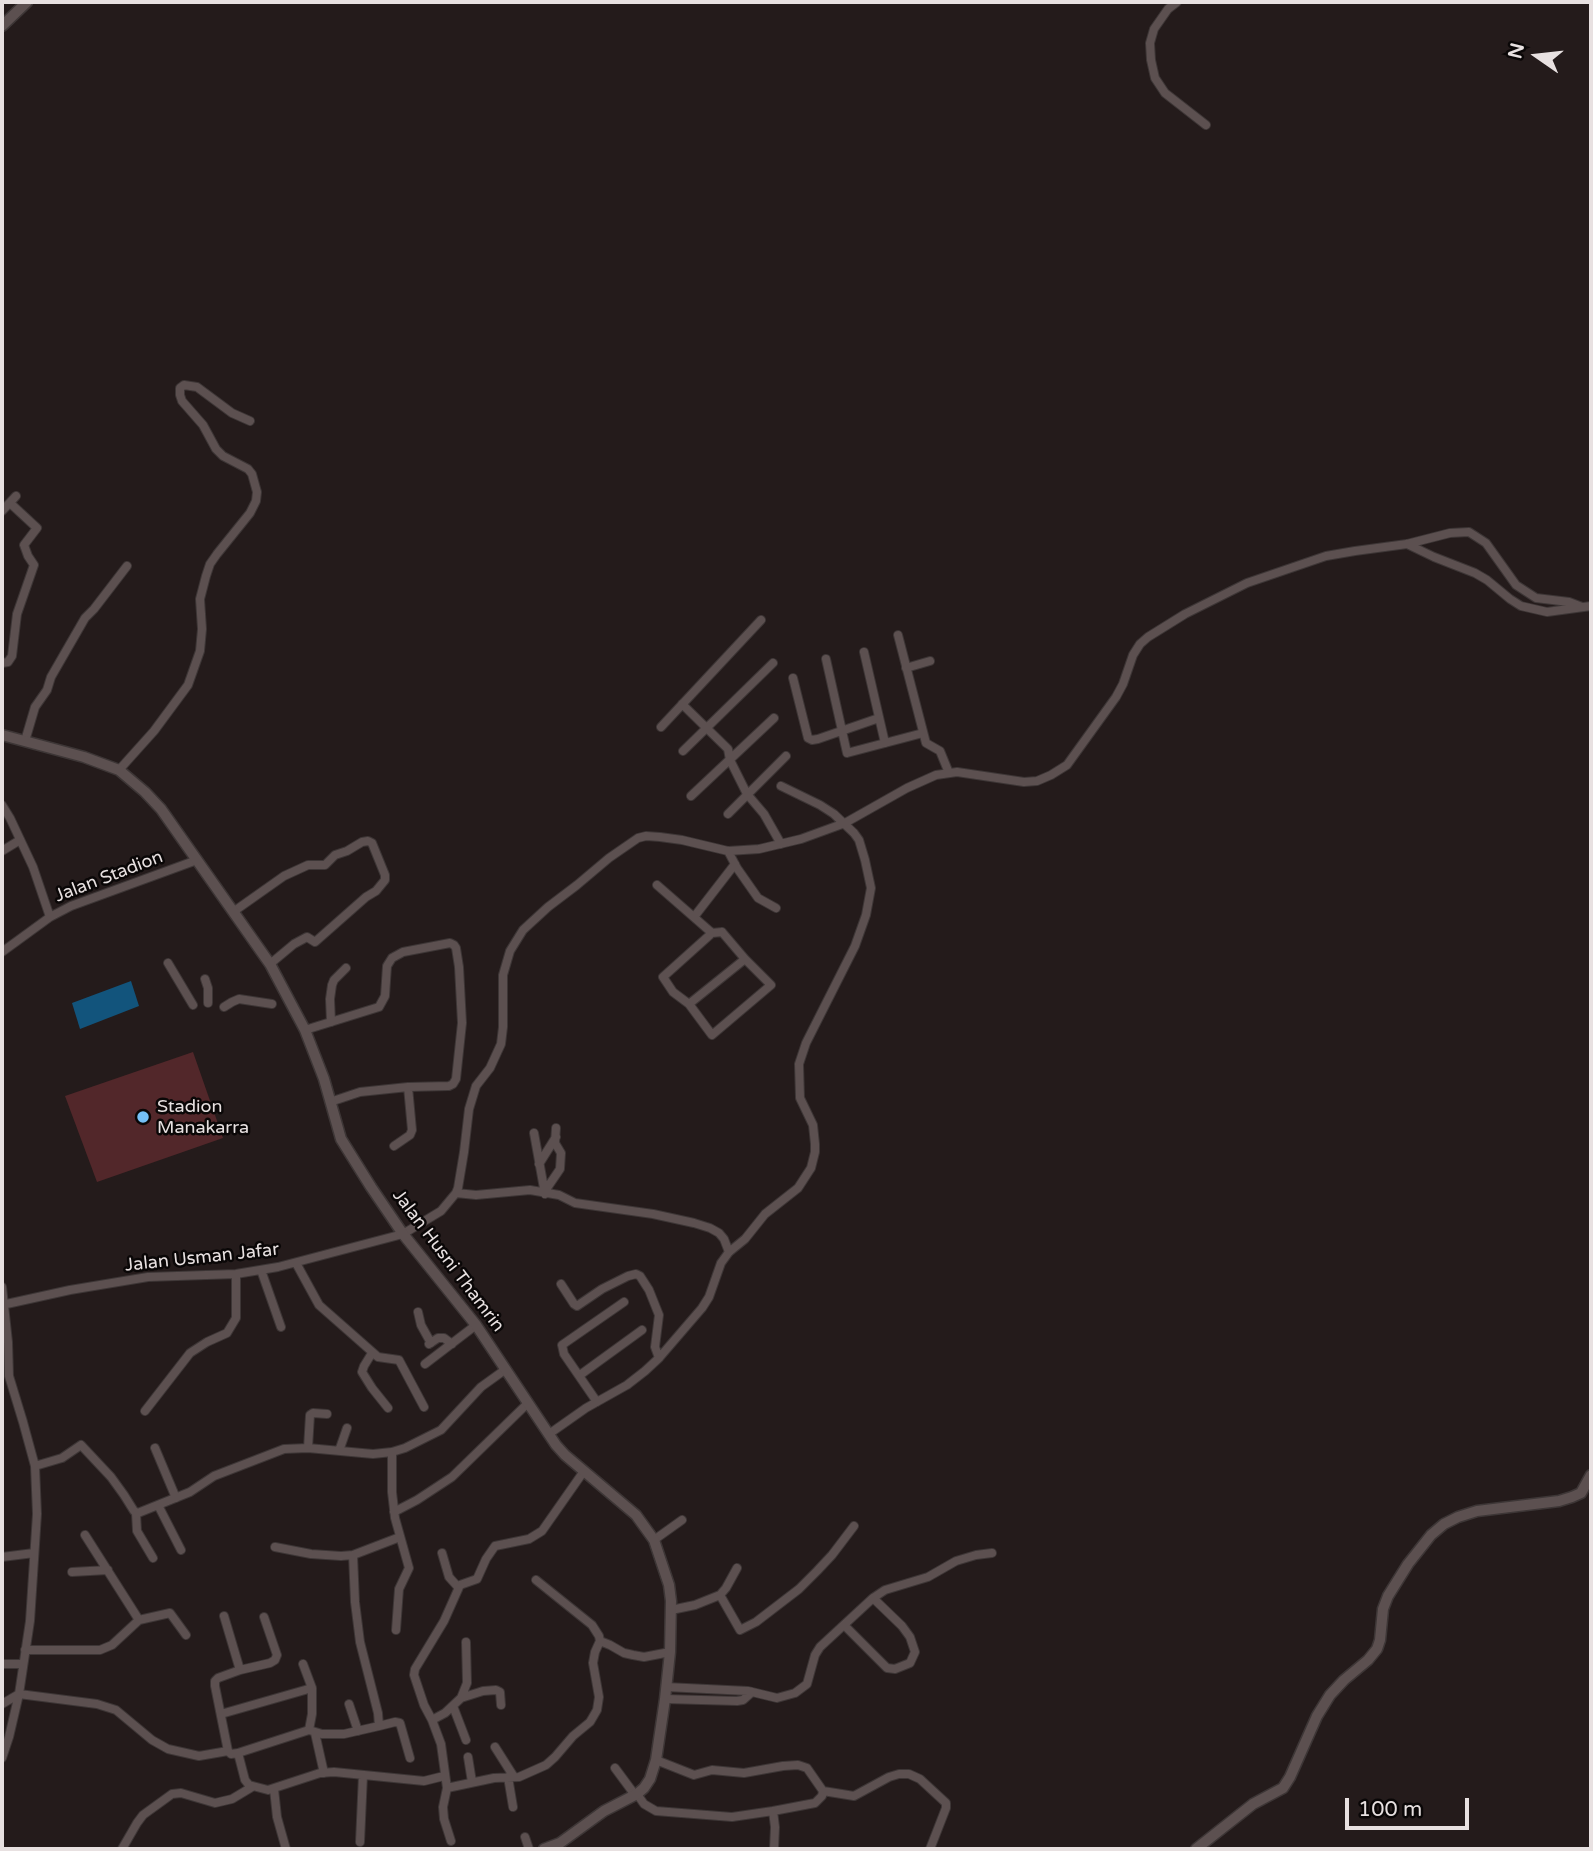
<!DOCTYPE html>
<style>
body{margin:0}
#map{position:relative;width:1593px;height:1851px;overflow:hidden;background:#241b1b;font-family:"Varela Round",sans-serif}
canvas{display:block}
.frame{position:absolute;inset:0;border:4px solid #e8e1e1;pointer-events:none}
.north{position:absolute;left:1502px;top:21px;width:70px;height:70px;-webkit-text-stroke:5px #0a0707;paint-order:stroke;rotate:284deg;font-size:19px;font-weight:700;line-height:28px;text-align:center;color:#e8e1e1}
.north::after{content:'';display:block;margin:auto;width:24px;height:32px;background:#e8e1e1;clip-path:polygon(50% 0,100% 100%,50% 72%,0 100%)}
.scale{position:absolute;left:1345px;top:1798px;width:124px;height:32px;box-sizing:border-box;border:4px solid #e8e1e1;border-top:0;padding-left:9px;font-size:21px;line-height:24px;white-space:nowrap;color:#e8e1e1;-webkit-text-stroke:5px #0a0707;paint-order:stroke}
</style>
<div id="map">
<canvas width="1593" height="1851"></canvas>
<div class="frame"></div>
<div class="north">N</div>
<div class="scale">100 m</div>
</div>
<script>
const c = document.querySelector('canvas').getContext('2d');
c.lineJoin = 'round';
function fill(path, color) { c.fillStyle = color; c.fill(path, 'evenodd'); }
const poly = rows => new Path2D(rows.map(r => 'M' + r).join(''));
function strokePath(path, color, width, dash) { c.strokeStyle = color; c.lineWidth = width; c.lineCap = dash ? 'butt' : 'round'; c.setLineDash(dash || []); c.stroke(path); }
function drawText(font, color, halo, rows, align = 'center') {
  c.font = font + ' "Varela Round",sans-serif'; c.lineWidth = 5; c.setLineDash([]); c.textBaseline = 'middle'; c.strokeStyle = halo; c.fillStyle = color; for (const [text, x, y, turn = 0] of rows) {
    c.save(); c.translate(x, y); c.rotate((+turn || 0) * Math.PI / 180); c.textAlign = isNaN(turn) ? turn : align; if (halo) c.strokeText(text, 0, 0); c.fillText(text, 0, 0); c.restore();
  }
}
const green = poly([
 [193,1052,223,1138,97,1182,65,1096]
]);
const water = poly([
 [131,981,139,1006,80,1029,72,1003]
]);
const minor = poly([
 [1177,2,1168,9,1154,29,1150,43,1151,60,1155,78,1165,93,1206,125],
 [2,511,16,496],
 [1407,544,1434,557,1475,573,1487,580,1510,599,1521,606,1547,612,1591,606],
 [898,635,926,743,940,751,949,773],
 [864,652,885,743],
 [826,659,847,753,923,733],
 [2,663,8,662,12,656,17,614,34,565,28,556,24,545,37,528,10,503],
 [906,668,930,661],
 [793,678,808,738,812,740,818,739,879,718],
 [682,704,728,749,730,760,747,794,764,814,781,844],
 [661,727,761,620],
 [25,741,35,707,47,690,51,677,85,618,94,609,127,566],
 [683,751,773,663],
 [119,770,154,731,188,685,200,651,202,629,200,599,206,576,210,564,217,554,250,513,256,501,257,492,252,474,248,469,223,456,216,449,203,425,182,401,180,395,180,388,184,385,197,387,232,413,250,421],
 [691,796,774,718],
 [2,805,10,818,33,867,50,917],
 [728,814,786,756],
 [2,851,20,840],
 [728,851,737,868,758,898,776,908],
 [657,885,712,933],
 [233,912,284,876,308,865,325,865,335,855,347,851,362,842,368,841,372,843,385,875,385,880,376,891,366,897,315,942,307,937,294,944,270,964],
 [694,917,735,864],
 [722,932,745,959,771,985,712,1035,689,1004,673,992,663,977,712,933,722,932],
 [2,952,50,917,71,906,197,860],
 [168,963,193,1005],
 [205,979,208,988,208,1003],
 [689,1004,745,959],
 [224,1007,232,1002,239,999,272,1004],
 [331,1022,330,999,332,985,334,980,346,968],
 [305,1030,379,1007,385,996,387,966,392,958,403,952,450,943,454,945,456,948,459,967,462,1023,456,1079,453,1084,449,1086,408,1087],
 [330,1102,360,1092,408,1087,412,1130,410,1135,394,1146],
 [534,1133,545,1194],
 [539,1164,556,1137],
 [545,1191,560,1169,561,1153,555,1143,556,1128],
 [456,1193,476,1195,530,1190,559,1195,575,1203,653,1214,694,1223,710,1228,719,1233,724,1239,729,1252],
 [296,1263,319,1305,378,1357,399,1360,424,1407],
 [261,1270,281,1327],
 [561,1284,574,1304,577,1306,602,1289,628,1276,636,1274,640,1276,649,1290,659,1315,655,1347,659,1358],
 [2,1287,8,1342,9,1376,23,1422,35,1466,37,1514,30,1621,19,1694,9,1737,2,1758],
 [2,1305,70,1290,148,1277,236,1274,278,1267,403,1234,441,1211,456,1193,458,1188,464,1152,469,1109,476,1086,490,1068,501,1044,503,1027,503,975,510,951,523,930,548,907,577,885,609,858,638,838,646,836,660,837,682,840,728,851,759,849,801,839,845,823,907,788,936,775,957,772,1024,782,1037,781,1051,775,1067,765,1116,697,1123,684,1133,655,1140,644,1148,637,1185,614,1247,583,1326,556,1355,551,1407,544,1450,533,1469,532,1486,543,1516,585,1536,598,1569,602,1582,607],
 [418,1312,421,1325,431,1343],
 [429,1344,438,1338,444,1338,452,1344],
 [372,1353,364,1366,362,1372,372,1388,388,1408],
 [425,1364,476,1325],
 [580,1375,642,1330],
 [597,1402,564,1354,562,1345,624,1302],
 [145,1411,190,1353,207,1342,227,1333,236,1318,236,1274],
 [549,1434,586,1408,627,1385,645,1371,659,1358,702,1308,709,1297,721,1263,729,1252,745,1239,765,1214,798,1188,811,1168,815,1152,815,1144,813,1125,800,1098,799,1064,806,1043,855,946,866,915,871,888,865,860,859,840,854,833,834,814,820,805,781,786],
 [155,1448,176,1498],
 [308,1448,310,1415,313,1413,327,1414],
 [339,1451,347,1428],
 [392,1452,392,1492,395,1518,409,1568,399,1589,396,1630],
 [35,1466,62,1458,81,1445,111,1477,124,1495,134,1511,138,1513,190,1492,214,1476,284,1449,308,1448,373,1454,392,1452,405,1448,441,1430,481,1387,506,1369],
 [158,1505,181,1550],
 [394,1512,417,1500,452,1477,528,1403],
 [136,1513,137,1531,153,1558],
 [85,1535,139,1620],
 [400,1537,353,1555,355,1602,360,1642,378,1713,379,1726,395,1722,400,1723,410,1758],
 [654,1540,682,1520],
 [275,1547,311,1554,341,1556,353,1555],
 [442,1553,449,1577,458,1587],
 [2,1557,34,1553],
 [72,1572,108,1570],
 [720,1595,740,1630,756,1622,799,1589,817,1571,832,1555,854,1526],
 [671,1610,695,1605,720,1595,726,1588,737,1568],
 [224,1616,240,1670,218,1678,215,1681,215,1686,228,1751,231,1754,238,1753,245,1780,249,1785,268,1790,320,1773,334,1772,424,1781,444,1776],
 [844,1625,887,1668,895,1669,910,1663,915,1652,910,1637,902,1626,873,1598],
 [600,1641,610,1645,624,1653,633,1655,644,1657,670,1652],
 [25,1650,100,1650,112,1645,139,1620,170,1613,186,1635],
 [2,1664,22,1664],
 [240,1670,270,1663,275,1660,277,1655,264,1617],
 [666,1687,748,1691,777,1698,795,1693,807,1684,815,1655,820,1647,873,1598,885,1590,928,1577,956,1561,976,1555,992,1553],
 [461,1698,467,1683,466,1642],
 [665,1699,737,1701,743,1700,752,1692],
 [2,1704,19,1694,97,1704,116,1710,152,1740,168,1749,199,1756,228,1751],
 [349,1704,358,1731],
 [453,1706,466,1740],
 [221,1714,312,1688,303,1664],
 [432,1720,445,1713,461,1698,483,1691,496,1690,500,1692,501,1705],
 [309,1730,322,1734,344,1734,379,1726],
 [315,1733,324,1773],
 [495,1747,514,1777],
 [238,1753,309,1730,312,1714,312,1688],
 [468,1757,472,1782],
 [656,1760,694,1775,712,1770,744,1773,783,1766,798,1765,807,1768,823,1791,822,1796,815,1803,773,1811,775,1827,774,1849],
 [615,1768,635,1795],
 [508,1777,513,1807],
 [447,1788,494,1778,519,1777,546,1765,555,1757,573,1736,590,1722,597,1710,599,1697,593,1663,595,1652,600,1641,599,1636,592,1625,536,1580],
 [274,1789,277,1817,286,1849],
 [823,1791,854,1796,889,1777,899,1774,909,1774,920,1779,946,1803,946,1808,930,1849],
 [637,1794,644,1804,656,1811,732,1817,773,1811],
 [525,1837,529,1849],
 [451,1841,444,1819,443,1807,447,1788,441,1744,432,1720,424,1705,414,1675,415,1669,444,1621,460,1585,477,1579,486,1559,495,1546,529,1539,542,1531,584,1471],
 [360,1842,363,1775],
 [122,1849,137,1823,143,1815,172,1794,181,1793,215,1803,232,1799,252,1787]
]);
const tertiary = poly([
 [2,26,27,2],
 [2,735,84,757,119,770,145,792,161,809,270,964,305,1030,324,1079,341,1139,371,1187,403,1234,476,1325,556,1445,565,1455,636,1515,654,1540,669,1585,671,1601,670,1652,665,1699,656,1760,650,1779,644,1788,637,1794,604,1811,560,1843,544,1849],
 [1196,1849,1253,1804,1283,1788,1290,1777,1317,1716,1330,1695,1344,1680,1368,1660,1377,1649,1380,1640,1383,1609,1388,1596,1408,1564,1431,1535,1444,1524,1458,1517,1477,1511,1559,1501,1572,1497,1581,1493,1591,1475]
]);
const markers = [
 [143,1117,7,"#75c0f6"]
];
const streetNames = [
 ["Jalan Stadion",109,877,-21],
 ["Jalan Usman Jafar",202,1258,-6],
 ["Jalan Husni Thamrin",448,1261,53]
];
const poiNames = [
 ["Stadion",157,1107],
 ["Manakarra",157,1128]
];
fill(green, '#52272a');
fill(water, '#12547c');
strokePath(minor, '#3d3636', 10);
strokePath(tertiary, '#3d3636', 13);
strokePath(minor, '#5c5050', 8);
strokePath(tertiary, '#5c5050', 10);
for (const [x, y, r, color] of markers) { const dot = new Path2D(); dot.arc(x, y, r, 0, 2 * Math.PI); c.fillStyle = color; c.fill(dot); strokePath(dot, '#0a0707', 2.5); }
drawText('18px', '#e8e1e1', '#0a0707', streetNames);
drawText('18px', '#e8e1e1', '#0a0707', poiNames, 'left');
</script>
